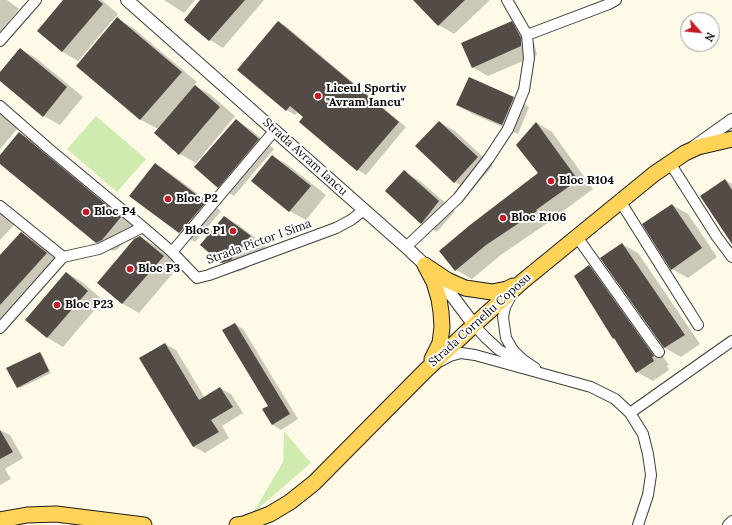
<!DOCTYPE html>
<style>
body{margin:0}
#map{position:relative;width:732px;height:525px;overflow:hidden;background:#fffae7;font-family:Lora,serif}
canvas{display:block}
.north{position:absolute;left:680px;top:12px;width:40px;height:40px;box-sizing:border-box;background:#fff;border:1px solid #9d9d9d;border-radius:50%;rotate:117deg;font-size:11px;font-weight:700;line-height:16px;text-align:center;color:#0a0a0a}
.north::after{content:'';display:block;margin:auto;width:14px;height:18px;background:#c11b27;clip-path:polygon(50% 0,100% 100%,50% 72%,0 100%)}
</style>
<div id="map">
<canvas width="732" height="525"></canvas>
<div class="north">N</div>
</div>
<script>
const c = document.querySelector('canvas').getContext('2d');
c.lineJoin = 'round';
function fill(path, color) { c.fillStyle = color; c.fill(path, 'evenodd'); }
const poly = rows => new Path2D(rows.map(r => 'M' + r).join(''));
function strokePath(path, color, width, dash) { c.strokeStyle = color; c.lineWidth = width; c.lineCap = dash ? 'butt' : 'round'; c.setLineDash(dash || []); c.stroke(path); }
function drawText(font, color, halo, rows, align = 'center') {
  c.font = font + ' Lora,serif'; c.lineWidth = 4; c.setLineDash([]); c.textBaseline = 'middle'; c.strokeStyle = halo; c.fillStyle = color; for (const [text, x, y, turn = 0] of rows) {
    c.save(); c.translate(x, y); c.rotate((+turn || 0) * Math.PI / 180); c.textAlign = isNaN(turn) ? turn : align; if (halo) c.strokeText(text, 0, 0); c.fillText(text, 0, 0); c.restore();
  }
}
const green = poly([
 [96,116,146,159,117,192,67,149],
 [284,431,311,463,253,513,283,462]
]);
const shadow = poly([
 [0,0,7,0,19,9,0,32],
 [64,0,102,0,118,14,78,61,63,52,38,31],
 [164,0,195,0,184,13],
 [202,0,264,0,223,48,210,40,185,19],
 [415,0,490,0,454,34,439,25],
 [117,19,133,28,197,82,194,85,211,95,235,116,196,163,180,154,155,133,158,129,141,120,78,66],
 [279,22,287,27,406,127,366,175,358,170,300,121,304,116,298,111,295,115,287,110,239,70],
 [511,22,527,31,534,43,537,55,488,76,472,67],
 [20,49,36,58,83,97,60,125,44,116,0,80,0,74],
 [469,78,514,98,529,107,518,134,473,114,457,105],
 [0,113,18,128,0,149],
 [236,120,251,130,274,149,234,196,218,187],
 [439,122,455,131,493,166,471,191,455,182],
 [537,123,552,132,593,189,551,220,552,220,502,254,472,279,456,270,540,174,518,145],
 [19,133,35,142,136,227,118,249,113,251,97,242,0,163,0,157],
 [272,156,288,165,326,195,306,220,290,211,252,181],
 [155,164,170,173,221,211,195,242,180,233,131,196],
 [404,172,420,181,455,211,437,232,422,223],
 [725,180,732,184,732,242],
 [672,205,688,214,717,257,688,278,672,269],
 [0,207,15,224,0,240],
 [225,217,240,226,266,246,246,269,238,272,222,263],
 [21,233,37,242,62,262,0,331,0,257],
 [140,237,156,246,179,266,139,313,123,304,98,282],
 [622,244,638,253,700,344,681,357,665,348,602,259],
 [589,266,605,275,669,365,667,366,669,370,653,381,637,372,616,340,614,338],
 [67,273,82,282,103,300,63,347,48,338,27,320],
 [235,324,243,329,298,419,281,430,273,425,263,409,269,406],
 [165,344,176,350,205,398,220,388,231,394,243,413,222,426,229,438,205,453,194,447,140,359],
 [40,353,42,354,51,373,20,388,18,387],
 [0,430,10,435,23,458,5,469,11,479,0,485]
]);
const building = poly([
 [63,0,98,0,103,4,62,52,37,31],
 [200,0,245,0,209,41,184,20],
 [413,0,465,0,438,26],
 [117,17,182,72,140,120,76,66],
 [278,21,399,122,357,171,299,122,303,117,290,106,286,111,237,70],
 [512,21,521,38,521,46,472,68,461,43],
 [20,48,67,87,43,117,0,81,0,72],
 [469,77,514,97,502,125,456,105],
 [195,85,220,107,179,155,154,133],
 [236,119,259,139,218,188,194,167],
 [439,121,478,157,454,183,415,146],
 [536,122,578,180,536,210,537,211,486,245,455,271,439,251,470,225,538,173,516,145],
 [19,132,121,217,102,240,96,243,0,164,0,155],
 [272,155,311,186,289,212,251,181],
 [155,163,206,202,179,233,129,196],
 [404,170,439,201,421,224,385,191],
 [725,179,732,190,732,244,700,196],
 [672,204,702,248,671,270,642,224],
 [224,216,251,236,231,260,221,263,200,245],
 [21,232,47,253,0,305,0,255],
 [140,236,164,256,122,304,97,283,134,239],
 [622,243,685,335,664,348,600,258],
 [589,265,654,356,652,357,654,361,636,373,614,338,613,339,574,276],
 [66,272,88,291,47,338,25,320],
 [235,323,290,414,272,425,262,409,268,406,222,330],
 [165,343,199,400,220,387,233,407,211,420,219,432,193,447,139,358],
 [40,352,49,371,17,388,6,368],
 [0,430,13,452,0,459]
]);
const minor = poly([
 [527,35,609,4,616,0],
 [0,41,36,0],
 [0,106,48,148,143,227],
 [670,163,717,237,732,257],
 [620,201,698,325],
 [0,206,63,257],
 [577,237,659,352],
 [406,247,458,198,489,158,508,129,524,90,529,58,527,35,507,0],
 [172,252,275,130],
 [511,296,505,307,503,317,506,338,513,350,523,360,535,368],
 [474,325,485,337,499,350,520,362],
 [0,328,63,257,99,249,143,227,172,252,197,278,209,275,336,228,351,220,364,210],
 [441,361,450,356,461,353,475,355,591,387,615,399,630,413,643,434,648,454,651,475,648,495,638,525],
 [630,413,732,341],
 [728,525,732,521]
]);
const tertiary = poly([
 [127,0,406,247,425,265,453,297,474,325],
 [694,147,732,120]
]);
const primary = poly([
 [425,265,434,282,439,299,441,312,442,327,440,343,432,359],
 [426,266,447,280,465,288,492,292,507,289,513,286],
 [0,520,27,515,56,514,144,525],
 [237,525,244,524,270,514,290,502,314,483,425,371,474,325,523,281,654,174,685,153,698,147,732,139]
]);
const markers = [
 [318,96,4,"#c11b27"],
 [551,181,4,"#c11b27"],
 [168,199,4,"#c11b27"],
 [86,212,4,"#c11b27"],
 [503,218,4,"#c11b27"],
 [233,231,4,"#c11b27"],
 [130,269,4,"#c11b27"],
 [57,305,4,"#c11b27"]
];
const poiNames = [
 ["Liceul Sportiv",326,89],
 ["\"Avram Iancu\"",326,103],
 ["Bloc R104",559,181],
 ["Bloc P2",176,199],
 ["Bloc P4",94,212],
 ["Bloc R106",511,218],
 ["Bloc P1",225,231,"right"],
 ["Bloc P3",138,269],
 ["Bloc P23",65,305]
];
const streetNames = [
 ["Strada Avram Iancu",305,157,42],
 ["Strada Pictor I Sima",259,242,-20],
 ["Strada Corneliu Coposu",480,320,-42]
];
fill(green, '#d0ebb0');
fill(shadow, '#0003');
fill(building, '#534b46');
strokePath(minor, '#3d3d3d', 12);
strokePath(tertiary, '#3d3d3d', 14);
strokePath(primary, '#1b1b1b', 17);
strokePath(minor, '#fff', 10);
strokePath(tertiary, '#fff', 12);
strokePath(primary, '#ffd357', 15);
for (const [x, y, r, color] of markers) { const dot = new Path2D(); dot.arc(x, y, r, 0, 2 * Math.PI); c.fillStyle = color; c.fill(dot); strokePath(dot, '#fff', 1.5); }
drawText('bold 12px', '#0a0a0a', '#fff', poiNames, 'left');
drawText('12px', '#0a0a0a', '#fff', streetNames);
</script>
